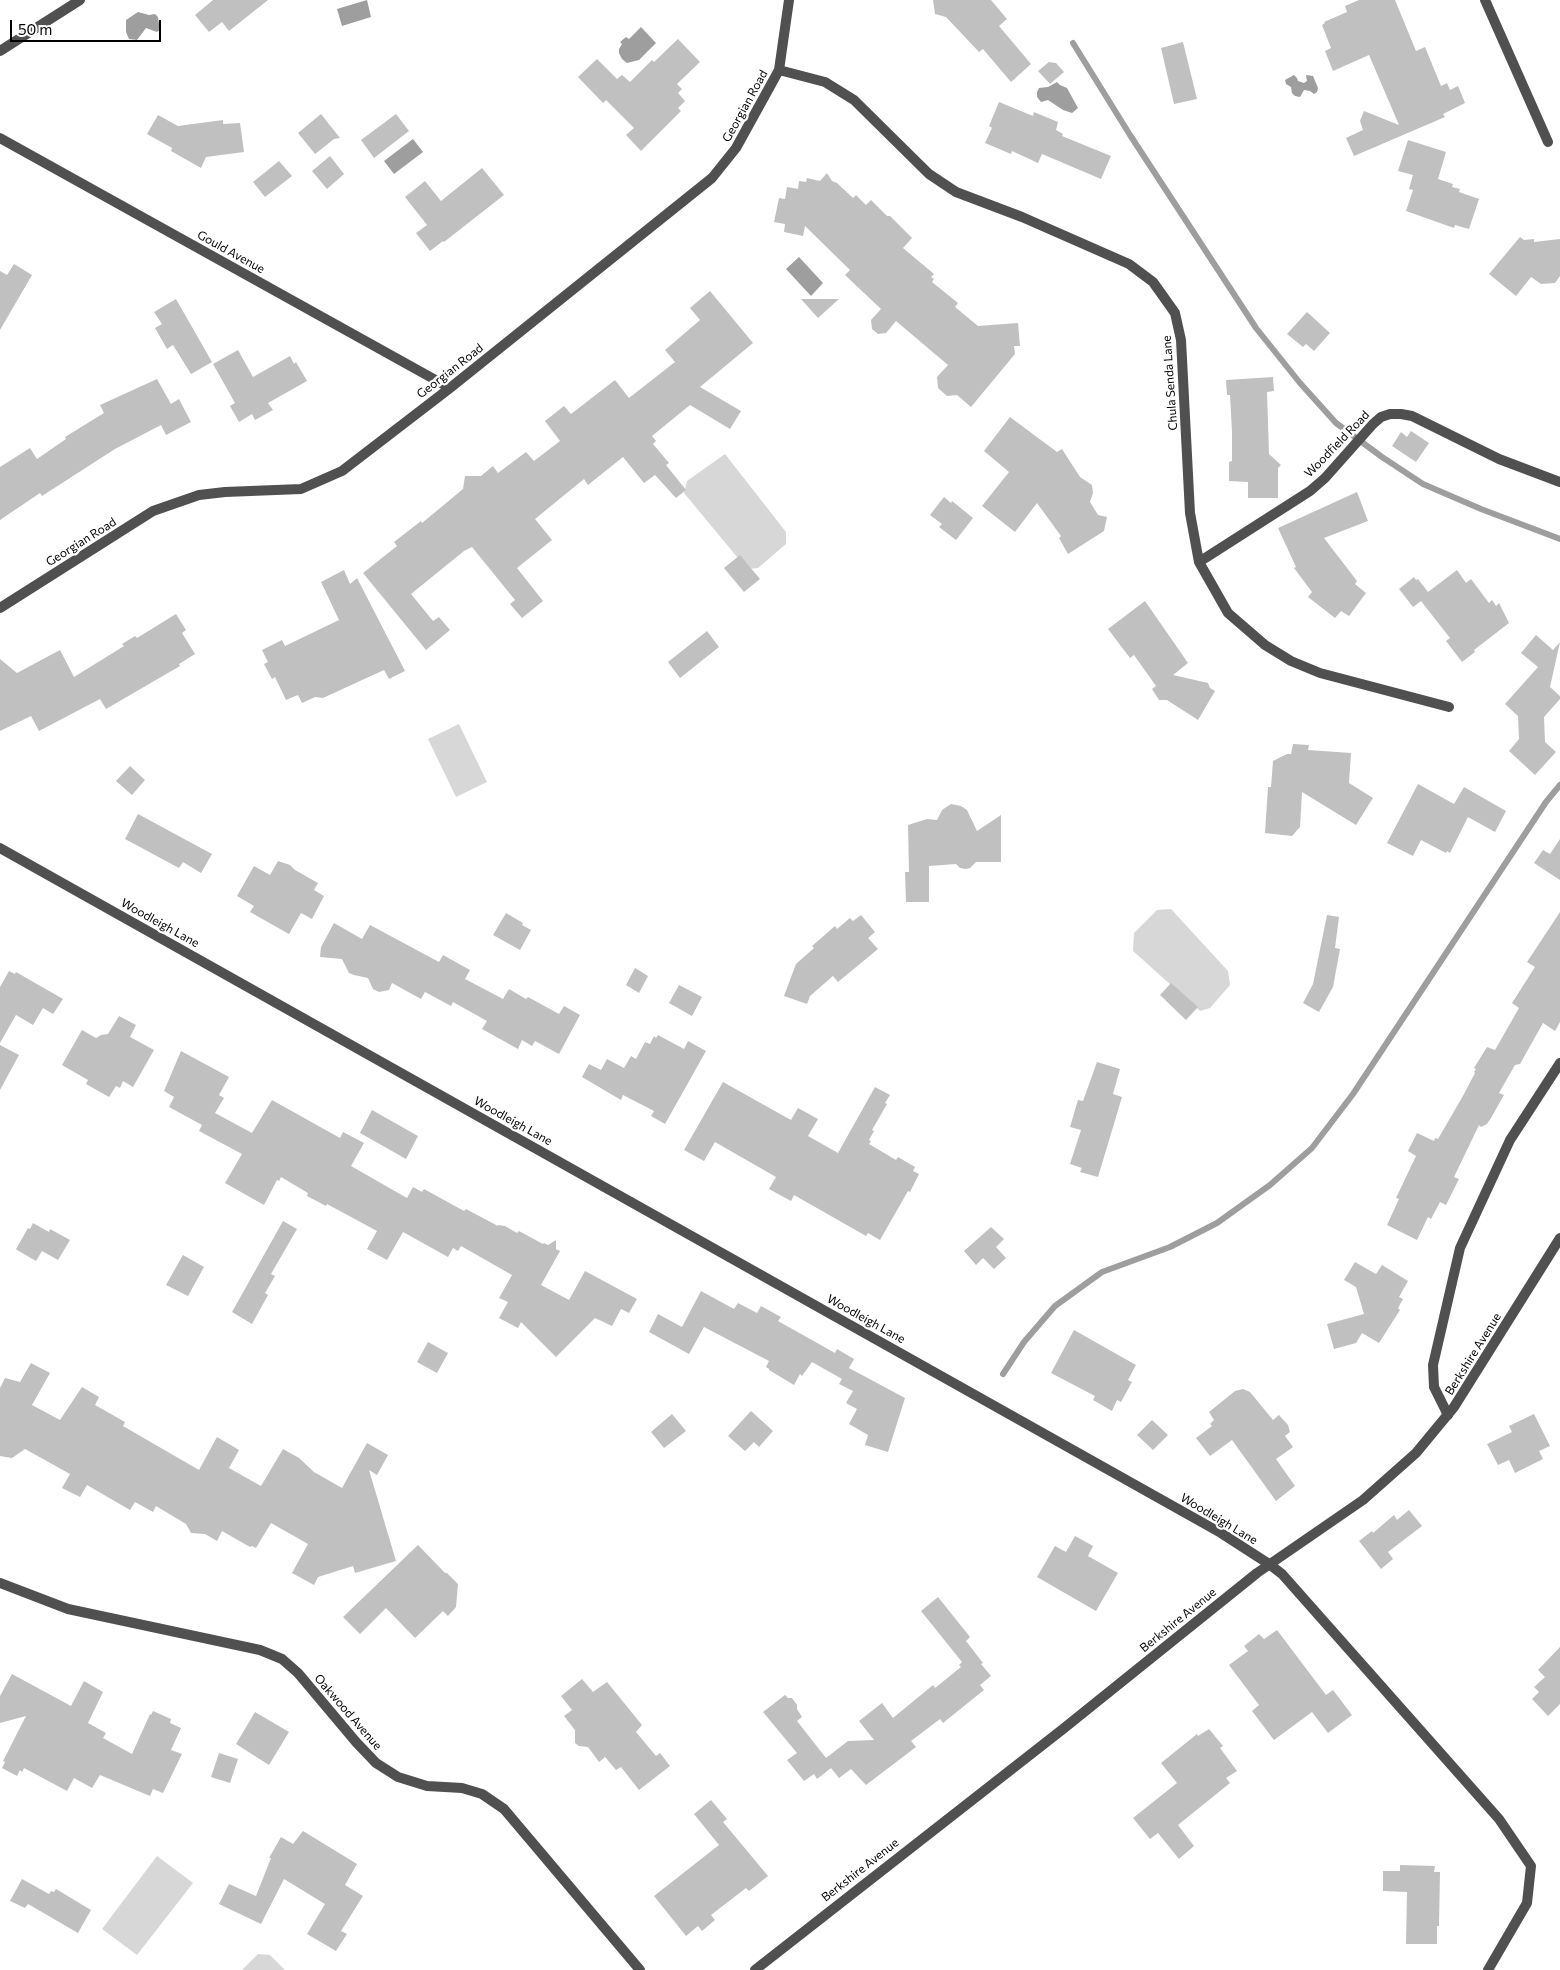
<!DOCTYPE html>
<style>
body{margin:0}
#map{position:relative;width:1560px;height:1970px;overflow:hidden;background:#fff;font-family:Commissioner,sans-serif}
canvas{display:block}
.scale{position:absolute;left:10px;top:20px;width:151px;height:22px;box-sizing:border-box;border:2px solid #000;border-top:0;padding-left:6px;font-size:15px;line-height:18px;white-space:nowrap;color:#000;-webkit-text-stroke:4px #fff;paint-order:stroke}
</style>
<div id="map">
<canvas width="1560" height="1970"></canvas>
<div class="scale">50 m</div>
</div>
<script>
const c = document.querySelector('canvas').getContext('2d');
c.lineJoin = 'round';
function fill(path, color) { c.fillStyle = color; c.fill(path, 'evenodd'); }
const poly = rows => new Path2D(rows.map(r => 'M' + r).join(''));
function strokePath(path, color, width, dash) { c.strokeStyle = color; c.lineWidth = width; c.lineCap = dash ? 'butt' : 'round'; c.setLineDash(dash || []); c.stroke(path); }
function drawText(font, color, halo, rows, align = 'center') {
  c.font = font + ' Commissioner,sans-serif'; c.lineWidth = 4.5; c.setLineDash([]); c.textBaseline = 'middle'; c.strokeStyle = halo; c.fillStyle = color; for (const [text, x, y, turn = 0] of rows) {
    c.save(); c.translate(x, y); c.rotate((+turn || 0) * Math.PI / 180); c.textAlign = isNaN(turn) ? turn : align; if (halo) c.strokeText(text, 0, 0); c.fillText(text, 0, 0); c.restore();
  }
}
const green = poly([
 [725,454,786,532,786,544,758,568,747,569,684,493,687,481],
 [459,724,487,782,456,797,428,739],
 [1171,909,1228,971,1230,985,1210,1008,1200,1011,1133,951,1134,933,1157,910],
 [157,1856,193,1883,137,1955,102,1929],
 [258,1954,270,1955,285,1970,242,1970]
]);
const water = poly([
 [367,0,371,17,342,26,337,9],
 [138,12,149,15,155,14,158,17,160,30,157,32,146,28,137,40,129,39,126,32,126,20],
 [641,27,656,43,639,60,627,63,622,59,619,53,619,49,622,44,620,42,626,37,629,39],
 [1294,75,1297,78,1298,81,1304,83,1307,81,1306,75,1313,76,1318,88,1317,92,1314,94,1310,91,1304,90,1300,97,1295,96,1292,93,1291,87,1286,84,1285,80],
 [1057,82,1060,85,1067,88,1078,108,1072,113,1063,110,1048,100,1041,102,1037,97,1037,92,1039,88,1048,87],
 [413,139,423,152,394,174,384,161],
 [799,257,823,283,811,296,786,269]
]);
const stream = poly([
 [1073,43,1130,135,1256,328,1300,383,1336,423,1382,457,1423,484,1481,509,1560,539],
 [1003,1374,1024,1342,1055,1306,1102,1272,1170,1247,1217,1223,1270,1185,1312,1148,1353,1094,1546,802,1560,785]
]);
const building = poly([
 [213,0,268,0,229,31,222,22,209,32,195,15],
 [933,0,991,0,1007,19,999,26,1031,64,1011,82,983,49,979,52,946,17,935,14],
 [1359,0,1395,0,1416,51,1425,47,1441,86,1447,83,1450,90,1458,86,1465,103,1443,114,1445,117,1354,156,1346,138,1363,130,1360,121,1364,111,1399,125,1369,55,1333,71,1325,51,1331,48,1322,25,1325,23,1324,22,1347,12,1345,6],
 [678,39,700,62,677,84,682,89,678,93,685,101,678,108,681,111,641,151,626,135,634,128,606,100,603,103,578,77,597,59,617,79,622,75,630,82,652,60,654,62],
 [1183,42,1197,99,1174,104,1161,48],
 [1049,62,1056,63,1064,72,1050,84,1038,71],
 [999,102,1033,116,1034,112,1058,122,1056,130,1063,134,1062,136,1111,156,1101,179,1042,154,1038,163,1012,151,1011,154,985,143,992,128,989,126],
 [321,114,340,138,334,139,315,154,298,133],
 [396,114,409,131,374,158,361,140],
 [158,115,178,126,223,120,223,124,240,123,244,152,206,157,201,168,171,151,172,148,147,134],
 [1408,140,1446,152,1438,179,1453,184,1452,187,1460,189,1459,192,1479,199,1469,229,1455,225,1454,228,1406,211,1413,190,1409,189,1413,175,1398,171],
 [330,156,344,174,327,189,312,171],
 [279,161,292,176,265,197,253,182],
 [482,168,504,195,444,242,443,241,430,251,416,233,427,225,405,197,425,181,441,201],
 [827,173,832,181,837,183,853,198,856,195,866,205,871,200,887,216,890,216,912,238,903,248,934,274,931,277,934,279,932,282,958,303,955,307,978,326,1018,323,1020,346,1014,346,1015,354,971,407,957,395,947,396,938,388,937,377,948,365,896,321,886,333,878,334,872,329,871,320,881,309,845,275,850,270,805,226,803,236,784,232,785,224,774,222,779,198,785,199,787,187,798,189,799,181,806,182,807,178,820,181],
 [1520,237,1524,240,1534,239,1534,242,1560,239,1560,276,1555,283,1541,284,1531,277,1516,296,1489,274],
 [14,264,32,275,0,330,0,271,7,275],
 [710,291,753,343,700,387,741,411,730,429,690,405,652,436,656,441,653,444,669,463,666,465,686,490,676,498,655,475,644,483,623,457,588,485,584,479,535,519,552,540,517,568,543,601,522,618,510,604,515,600,472,547,464,551,411,594,433,621,439,617,450,630,426,650,363,573,397,546,394,542,421,521,422,523,463,489,465,476,481,476,493,466,498,473,526,452,534,461,560,441,545,421,564,406,571,414,615,380,629,398,675,362,665,350,700,320,690,308],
 [176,299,212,362,191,374,173,345,167,349,155,328,162,324,154,312],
 [801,299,839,299,818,318],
 [1307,312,1330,333,1314,351,1306,344,1303,347,1287,334],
 [238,350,253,377,290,356,294,364,296,362,307,381,268,403,273,410,255,420,252,414,239,422,230,406,235,403,213,364],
 [1273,377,1274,391,1267,392,1269,454,1281,465,1278,468,1278,498,1248,498,1248,482,1229,481,1229,462,1232,461,1232,432,1230,395,1227,395,1226,380],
 [157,379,171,404,179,399,191,422,166,435,161,425,115,449,42,496,40,493,0,520,0,467,30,448,37,459,66,439,65,437,104,413,100,405],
 [1010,417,1057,452,1062,449,1080,477,1092,485,1093,493,1090,502,1098,515,1107,517,1104,531,1068,554,1059,538,1061,536,1037,503,1015,532,982,506,1009,472,984,451],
 [1411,431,1429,443,1416,462,1392,446,1401,432,1407,437],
 [1357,492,1368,521,1324,538,1357,581,1355,584,1366,593,1349,616,1341,611,1335,618,1308,597,1312,592,1294,568,1296,567,1278,528],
 [944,497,951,503,952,501,973,518,956,540,939,527,942,524,930,515],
 [740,555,760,579,744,592,724,568],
 [344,570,350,584,357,578,405,671,389,679,384,670,323,698,315,697,302,703,298,695,286,700,275,677,272,679,264,664,268,662,262,650,282,640,285,646,339,620,321,582],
 [1457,570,1466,583,1471,579,1489,603,1492,600,1496,606,1499,603,1509,623,1474,650,1475,652,1462,662,1446,641,1450,638,1421,601,1413,607,1399,589,1414,577,1416,580,1418,579,1428,592],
 [1145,601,1188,663,1173,675,1208,683,1210,688,1215,691,1198,720,1167,700,1159,700,1152,689,1156,686,1134,655,1130,658,1108,629],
 [176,614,186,630,182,633,195,654,179,664,180,666,106,709,100,699,39,731,31,716,0,731,0,659,17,673,60,650,74,677,124,646,122,644,135,636,137,638],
 [707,631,719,647,680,678,668,662],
 [1536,635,1553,650,1560,642,1550,687,1560,696,1560,699,1544,717,1545,742,1556,752,1535,775,1509,751,1519,739,1518,716,1505,704,1538,667,1521,653],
 [1293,744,1309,745,1308,750,1351,753,1349,783,1373,798,1356,825,1302,792,1300,827,1292,836,1265,833,1268,787,1271,787,1273,761,1287,754,1291,754],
 [130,766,145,780,132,795,116,781],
 [1418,784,1454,804,1464,787,1506,811,1495,832,1468,817,1450,853,1447,851,1446,853,1421,840,1413,856,1387,843],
 [951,804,961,806,967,810,977,831,1001,815,1001,862,976,862,970,868,966,869,960,868,956,864,929,866,929,902,906,902,905,872,909,872,908,825,927,819,937,820,942,810],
 [138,814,212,854,201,873,183,862,179,868,125,839],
 [1560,839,1560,880,1534,863,1543,850,1550,854],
 [278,861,290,865,295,870,318,883,314,890,324,896,312,919,301,913,289,934,250,912,254,906,237,896,254,866,270,875],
 [1560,912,1560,1022,1555,1031,1543,1023,1520,1064,1515,1065,1499,1093,1504,1095,1491,1118,1487,1124,1481,1127,1479,1125,1454,1177,1459,1179,1446,1205,1440,1202,1431,1219,1428,1217,1417,1240,1387,1225,1399,1199,1396,1198,1416,1156,1408,1151,1417,1133,1434,1141,1435,1138,1438,1139,1464,1094,1475,1073,1474,1072,1476,1069,1474,1068,1487,1047,1495,1050,1519,1008,1512,1003,1535,967,1527,962],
 [506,913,523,923,522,925,531,930,520,950,493,935],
 [861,915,875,932,868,938,878,949,838,982,833,976,810,996,807,1004,784,996,796,964,814,948,812,946,835,926,837,929,850,918,853,921],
 [1327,915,1339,917,1335,948,1340,949,1333,987,1319,1012,1303,1003,1313,984],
 [334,923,362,939,370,925,439,962,443,955,470,970,465,979,503,999,509,989,526,999,528,997,559,1014,564,1006,580,1015,559,1054,535,1041,532,1046,522,1040,518,1049,482,1029,487,1021,453,1002,451,1006,425,992,421,999,392,983,389,990,379,992,373,989,368,978,354,975,349,973,342,959,320,957,321,947],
 [635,968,648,976,639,993,626,985],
 [9,971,15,974,16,972,63,999,53,1014,43,1008,33,1025,16,1015,0,1043,0,987],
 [1171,983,1198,1007,1186,1020,1160,995],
 [679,985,702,997,692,1016,669,1003],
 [119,1016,136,1025,130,1037,154,1050,133,1087,123,1081,120,1088,116,1086,109,1097,86,1084,88,1080,62,1065,82,1030,96,1038,101,1035,108,1034],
 [658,1035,684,1049,688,1041,706,1051,665,1124,651,1116,654,1111,623,1095,621,1100,582,1077,589,1064,601,1070,607,1059,624,1068,631,1056,636,1059,645,1042,650,1044,654,1036,656,1038],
 [0,1045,19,1055,0,1090],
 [181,1051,229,1077,219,1095,224,1098,215,1113,252,1133,272,1100,340,1138,343,1132,364,1143,351,1166,407,1198,413,1187,422,1192,424,1189,464,1211,466,1209,498,1226,498,1225,505,1226,517,1233,519,1231,543,1244,544,1243,548,1245,556,1240,556,1249,560,1251,541,1285,569,1300,585,1271,637,1299,629,1313,621,1309,612,1326,595,1318,556,1357,521,1322,518,1328,499,1318,508,1302,499,1298,512,1275,461,1246,458,1251,453,1248,448,1257,403,1232,387,1260,367,1249,377,1231,327,1204,326,1206,307,1196,308,1193,281,1177,279,1181,277,1180,264,1205,225,1183,242,1154,199,1131,202,1125,169,1107,174,1097,164,1091],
 [1097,1062,1120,1069,1113,1094,1122,1097,1098,1177,1080,1172,1082,1168,1070,1164,1081,1130,1070,1127,1078,1100,1083,1101],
 [723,1082,791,1120,798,1108,818,1119,808,1136,838,1153,875,1087,890,1095,885,1103,887,1104,872,1130,874,1131,869,1140,871,1141,869,1144,896,1160,898,1157,915,1167,913,1171,919,1174,910,1192,908,1191,880,1240,868,1233,866,1236,794,1195,791,1201,769,1189,776,1177,715,1142,704,1161,684,1150],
 [372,1110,418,1136,406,1159,360,1133],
 [283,1221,297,1229,271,1274,275,1276,265,1293,268,1295,252,1324,232,1312],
 [33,1223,49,1232,50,1229,70,1240,58,1260,42,1251,36,1261,17,1250,16,1249,28,1228,30,1229],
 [991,1227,1004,1239,996,1247,1006,1258,994,1269,983,1258,976,1265,964,1251],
 [183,1255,204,1267,188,1296,166,1285],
 [1355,1262,1376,1274,1382,1265,1408,1281,1399,1297,1403,1299,1398,1308,1400,1310,1379,1343,1362,1333,1356,1343,1334,1349,1327,1324,1364,1314,1356,1287,1344,1280],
 [701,1291,734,1309,738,1303,757,1313,761,1306,781,1317,778,1321,835,1353,837,1349,854,1359,849,1368,905,1398,888,1452,865,1445,868,1435,849,1424,857,1409,846,1403,853,1391,839,1384,842,1379,812,1362,802,1376,800,1374,794,1385,769,1370,769,1369,766,1367,769,1361,704,1327,689,1354,649,1332,658,1314,682,1327],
 [1074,1330,1136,1365,1128,1380,1132,1382,1121,1402,1117,1400,1112,1411,1093,1400,1095,1396,1051,1373],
 [428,1342,448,1353,437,1373,417,1362],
 [31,1363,50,1373,32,1405,60,1420,82,1387,99,1397,95,1405,125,1422,123,1426,199,1470,217,1437,239,1450,229,1468,261,1486,283,1449,299,1458,314,1472,342,1488,367,1443,388,1455,377,1475,369,1470,396,1561,355,1573,353,1566,318,1577,314,1585,292,1573,308,1544,271,1523,256,1548,252,1546,250,1547,222,1531,217,1541,205,1534,191,1533,186,1524,156,1506,153,1512,135,1502,130,1510,87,1485,80,1497,62,1488,70,1474,25,1449,12,1458,0,1456,0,1388,5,1378,20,1382],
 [1243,1389,1250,1392,1273,1420,1279,1415,1288,1425,1290,1432,1285,1436,1293,1447,1276,1459,1295,1486,1276,1501,1232,1440,1210,1456,1196,1438,1212,1426,1210,1424,1214,1420,1209,1412,1235,1391],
 [751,1411,773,1431,759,1447,754,1442,745,1451,728,1436],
 [672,1414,686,1431,664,1448,651,1432],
 [1534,1414,1550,1446,1539,1451,1543,1459,1515,1473,1509,1460,1498,1465,1487,1444,1512,1432,1509,1426],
 [1152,1420,1168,1435,1153,1450,1137,1435],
 [1409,1510,1422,1526,1388,1552,1393,1559,1381,1569,1359,1541,1372,1531,1373,1533,1394,1515,1397,1520],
 [1075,1536,1093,1546,1088,1556,1118,1573,1096,1611,1037,1577,1055,1546,1066,1552],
 [418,1545,445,1573,447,1573,458,1584,456,1607,448,1616,443,1611,415,1638,386,1608,360,1634,343,1617],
 [938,1597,970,1637,966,1641,983,1663,981,1664,991,1676,980,1685,984,1690,943,1723,940,1719,911,1741,916,1747,866,1785,851,1769,839,1778,831,1768,817,1779,814,1774,804,1781,787,1760,797,1753,763,1712,785,1695,788,1698,792,1698,797,1705,797,1709,802,1717,797,1721,826,1758,848,1741,874,1740,859,1721,882,1703,893,1718,933,1685,935,1688,961,1667,959,1665,962,1662,921,1611],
 [1277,1630,1326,1695,1333,1690,1352,1715,1328,1733,1312,1712,1274,1740,1252,1711,1259,1705,1229,1665,1248,1651,1244,1646,1259,1634,1264,1639],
 [1560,1647,1560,1704,1548,1716,1532,1699,1539,1692,1534,1687,1545,1677,1538,1670],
 [12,1674,71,1706,84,1681,103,1692,88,1723,106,1733,103,1738,132,1754,150,1714,151,1715,153,1711,171,1719,170,1723,181,1728,171,1750,182,1754,163,1793,153,1789,150,1796,100,1775,92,1788,74,1778,67,1791,24,1768,22,1772,20,1770,17,1776,2,1768,5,1762,3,1761,26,1716,0,1723,0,1696],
 [582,1679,593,1692,607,1682,642,1725,636,1732,656,1756,660,1753,670,1766,639,1790,621,1767,616,1770,605,1757,599,1762,588,1747,579,1746,575,1743,575,1730,564,1716,572,1710,561,1696],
 [255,1712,289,1732,269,1765,236,1744],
 [1209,1729,1223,1746,1220,1748,1237,1771,1226,1778,1230,1783,1178,1825,1194,1846,1179,1859,1158,1833,1150,1839,1133,1818,1177,1783,1161,1763,1197,1734,1198,1736],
 [219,1753,238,1759,230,1783,211,1777],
 [711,1800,727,1819,723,1822,768,1876,749,1891,746,1888,711,1915,715,1920,702,1931,698,1926,686,1936,654,1896,719,1845,694,1814],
 [303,1831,357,1864,345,1885,363,1896,341,1931,347,1934,336,1951,307,1934,325,1904,284,1879,261,1924,219,1904,229,1884,256,1896,271,1858,269,1858,281,1837,293,1844],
 [1400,1865,1435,1866,1434,1872,1440,1872,1439,1926,1437,1926,1437,1944,1406,1944,1407,1892,1383,1891,1383,1871,1400,1871],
 [22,1879,49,1894,51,1891,54,1892,56,1889,91,1910,78,1933,28,1904,25,1908,10,1901]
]);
const service = poly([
 [1448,1415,1434,1387,1433,1365,1460,1248,1510,1140,1560,1063]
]);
const minor = poly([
 [1485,0,1548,142],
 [0,51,80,0],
 [779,70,825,82,854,100,929,174,956,192,1022,217,1129,264,1153,282,1175,313,1181,340,1190,513,1199,562,1228,613,1265,645,1291,661,1320,673,1449,707],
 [0,138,450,388],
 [1199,562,1310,491,1325,478,1373,424,1381,417,1390,414,1401,414,1412,416,1499,459,1560,482],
 [0,608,153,511,199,495,225,492,301,489,342,471,450,388,712,178,736,148,779,70,789,0],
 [0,848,1221,1533,1269,1564,1282,1574,1499,1819,1531,1866,1527,1903,1488,1970],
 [0,1583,68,1609,260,1650,282,1659,298,1673,356,1742,376,1763,398,1777,427,1786,462,1788,482,1794,504,1809,640,1970]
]);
const tertiary = poly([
 [755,1970,1063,1729,1257,1573,1363,1500,1416,1453,1454,1407,1560,1238]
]);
const streetNames = [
 ["Georgian Road",745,106,-61],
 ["Gould Avenue",231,252,29],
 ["Georgian Road",450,371,-38],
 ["Chula Senda Lane",1170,383,-94],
 ["Woodfield Road",1337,444,-46],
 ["Georgian Road",81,542,-32],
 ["Woodleigh Lane",160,923,29],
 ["Woodleigh Lane",513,1121,29],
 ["Woodleigh Lane",866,1319,29],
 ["Berkshire Avenue",1473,1354,-58],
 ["Woodleigh Lane",1219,1519,31],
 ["Berkshire Avenue",1178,1620,-39],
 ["Oakwood Avenue",348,1712,49],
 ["Berkshire Avenue",860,1870,-38]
];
fill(green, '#d7d7d7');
fill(water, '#9e9e9e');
strokePath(stream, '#9e9e9e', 6);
fill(building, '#c0c0c0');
strokePath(service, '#505050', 10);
strokePath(minor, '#505050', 10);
strokePath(tertiary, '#505050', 10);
drawText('12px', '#000', '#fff', streetNames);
</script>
